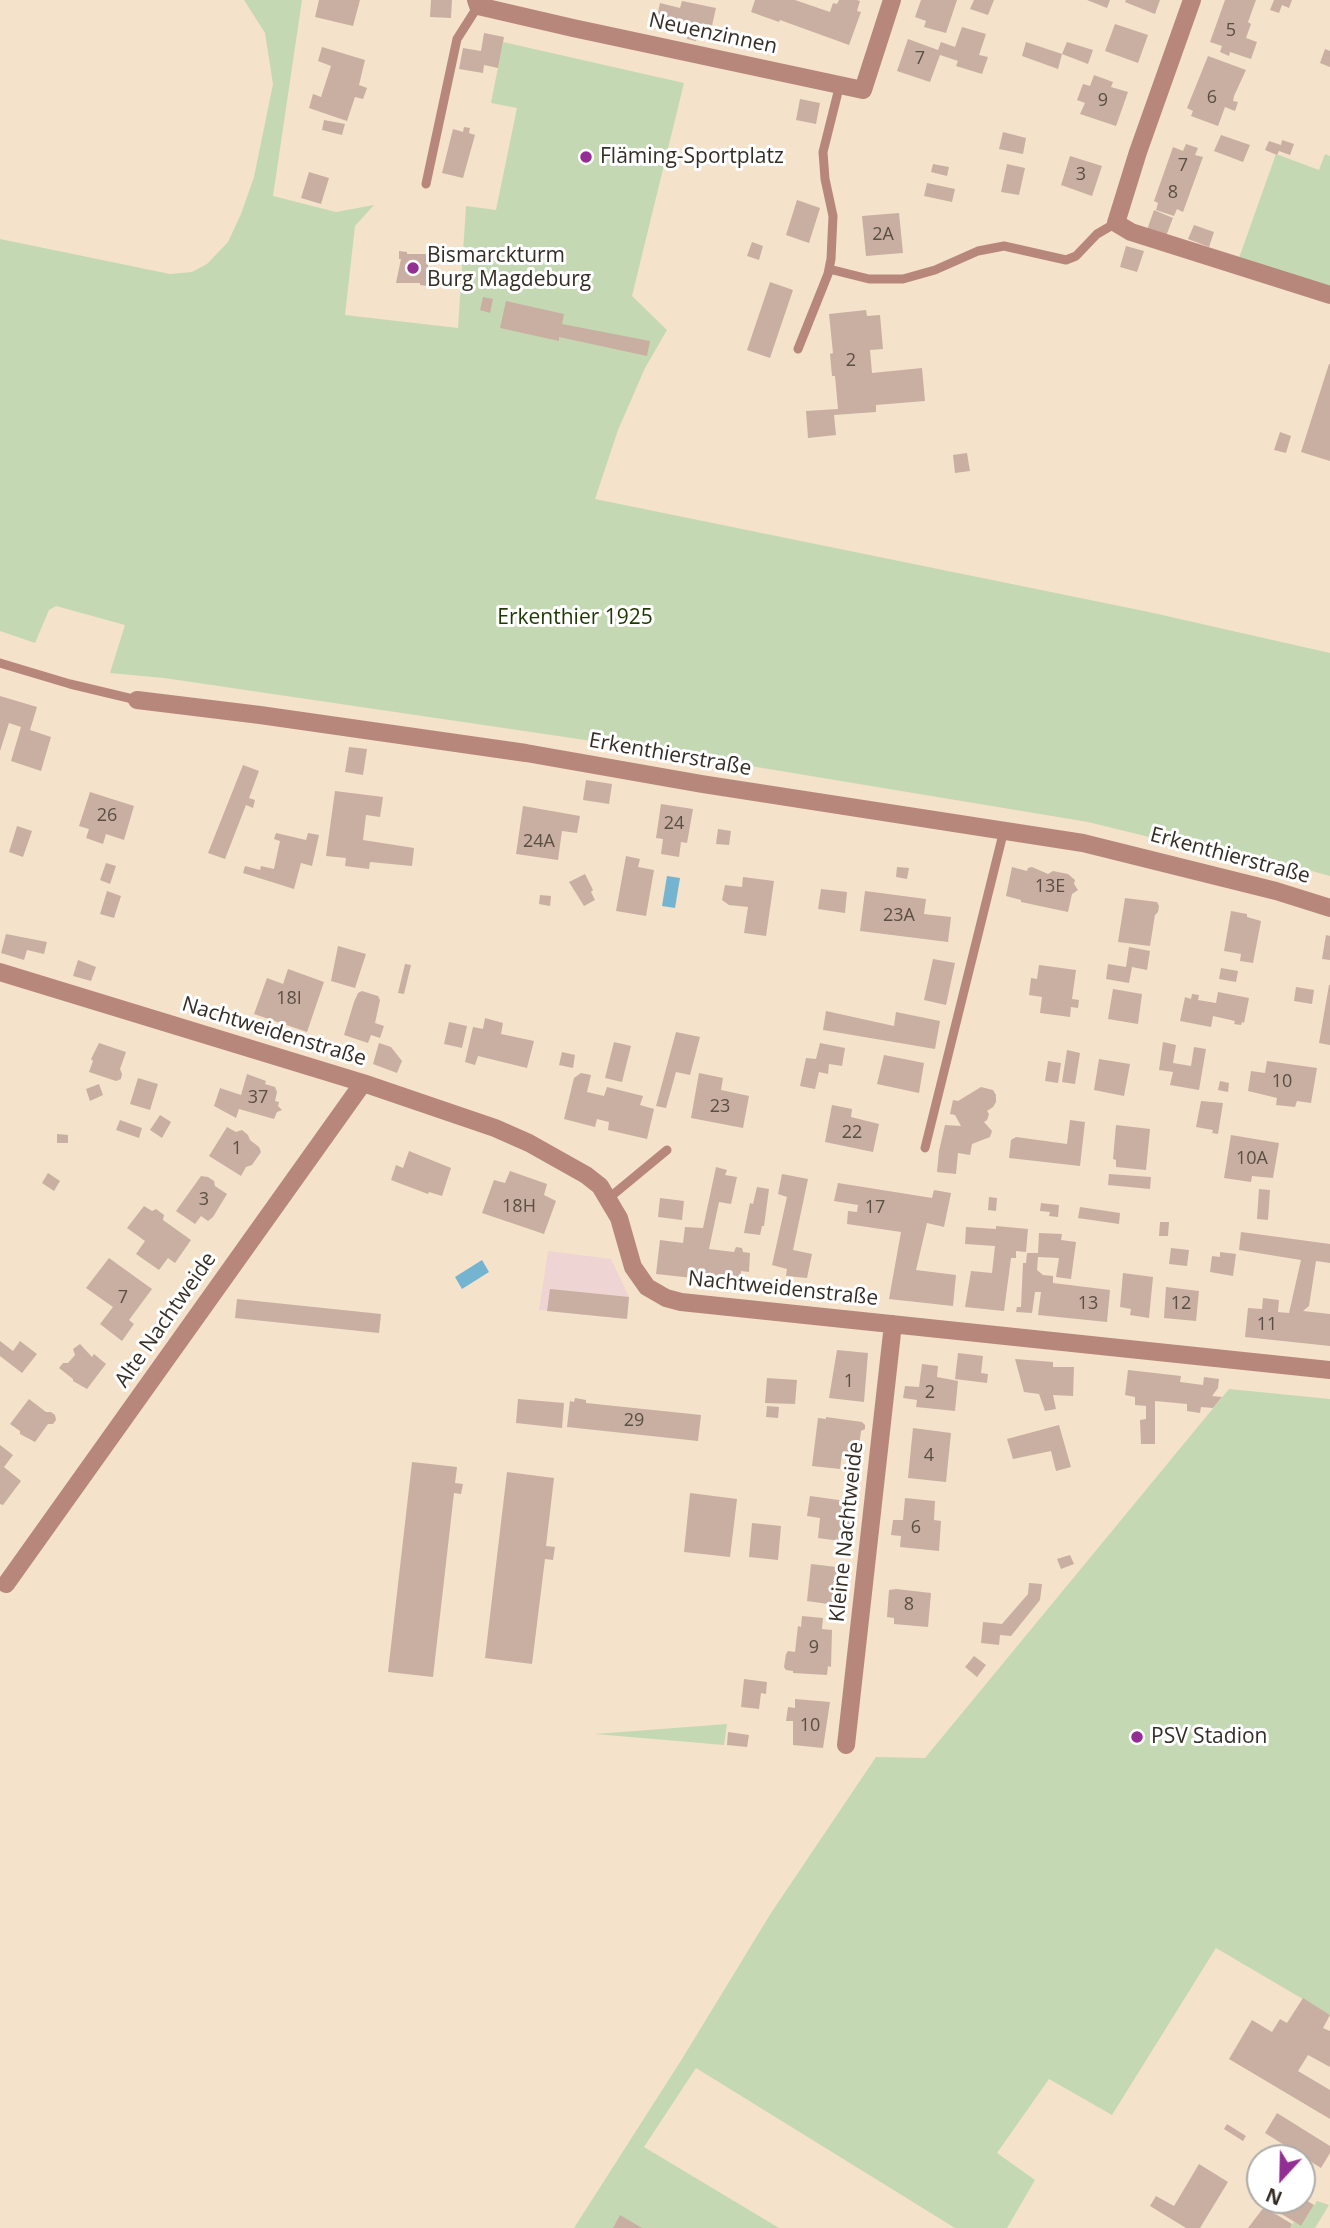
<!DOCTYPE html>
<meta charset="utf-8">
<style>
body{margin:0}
#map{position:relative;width:1330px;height:2228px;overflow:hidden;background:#f4e2cb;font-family:"Open Sans",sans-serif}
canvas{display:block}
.north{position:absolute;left:1246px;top:2144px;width:70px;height:70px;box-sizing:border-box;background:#fff;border:2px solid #aeaba8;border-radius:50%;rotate:202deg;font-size:19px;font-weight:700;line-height:28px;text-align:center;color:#352e26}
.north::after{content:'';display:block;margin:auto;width:24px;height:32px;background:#932e94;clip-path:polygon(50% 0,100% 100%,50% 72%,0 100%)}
</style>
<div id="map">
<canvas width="1330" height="2228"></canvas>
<div class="north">N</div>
</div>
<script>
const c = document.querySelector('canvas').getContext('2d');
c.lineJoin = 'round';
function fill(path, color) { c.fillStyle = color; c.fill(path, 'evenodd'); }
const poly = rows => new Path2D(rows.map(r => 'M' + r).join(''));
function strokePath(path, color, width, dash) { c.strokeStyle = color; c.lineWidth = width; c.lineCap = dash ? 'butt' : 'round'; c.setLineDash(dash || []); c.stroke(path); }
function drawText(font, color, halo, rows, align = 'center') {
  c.font = font + ' "Open Sans",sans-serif'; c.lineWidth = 6; c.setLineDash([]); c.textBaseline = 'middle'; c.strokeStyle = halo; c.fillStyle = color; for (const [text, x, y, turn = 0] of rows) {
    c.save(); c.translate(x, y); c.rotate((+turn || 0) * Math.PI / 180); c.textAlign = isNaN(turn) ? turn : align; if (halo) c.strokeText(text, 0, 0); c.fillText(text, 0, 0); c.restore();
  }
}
const industrial = poly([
 [548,1251,611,1259,629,1297,627,1319,539,1310]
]);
const green = poly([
 [244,0,302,0,273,196,336,212,374,205,355,226,345,315,458,328,466,206,496,210,517,108,491,103,503,42,684,83,632,296,667,330,645,368,618,430,595,499,1149,612,1330,653,1330,876,1312,871,1304,875,1088,822,660,751,164,678,110,673,125,625,56,606,49,610,35,643,0,631,0,239,170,274,192,272,207,264,228,242,241,214,254,177,273,84,265,33],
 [1276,154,1319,170,1325,154,1330,156,1330,287,1239,258],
 [1229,1389,1330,1399,1330,2015,1216,1948,1112,2115,1049,2079,997,2153,1035,2180,1007,2228,955,2228,696,2068,644,2147,779,2228,574,2228,682,2059,771,1913,876,1757,925,1758],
 [727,1724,724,1745,595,1734],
 [1317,2201,1329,2205,1315,2228,1290,2228,1294,2222,1301,2226]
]);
const water = poly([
 [667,876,680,878,675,908,662,906],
 [482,1260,489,1272,462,1289,455,1277]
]);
const building = poly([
 [319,0,360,0,353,26,315,17],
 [431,0,452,0,451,18,430,17],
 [755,0,795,0,830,12,833,3,837,4,839,0,857,0,860,1,857,11,861,12,849,45,780,20,779,22,751,12],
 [921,0,957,0,946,33,924,27,926,21,915,17],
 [974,0,994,0,988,15,970,9],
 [1087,0,1110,0,1107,8],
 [1126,0,1160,0,1155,14,1125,2],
 [1225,0,1256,0,1248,22,1251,24,1246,38,1257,42,1251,59,1230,52,1229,56,1220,52,1222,46,1210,42],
 [1274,0,1292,0,1289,8,1282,5,1279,13,1270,10],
 [682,1,716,8,709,39,697,36,696,41,687,39,688,34,655,27,660,3,680,8],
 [1115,24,1148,35,1138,63,1105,51],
 [962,27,986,34,979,55,988,57,982,74,956,66,958,61,940,55,930,82,897,71,908,39,938,50,941,42,955,47],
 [484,33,504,37,498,68,484,65,483,73,459,69,463,48,481,51],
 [1026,42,1062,54,1058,69,1022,56],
 [1067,42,1093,50,1088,64,1062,54],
 [322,47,365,60,359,85,367,88,363,99,355,97,347,121,309,108,313,94,321,97,331,66,318,61],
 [1325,49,1330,51,1330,67,1320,63],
 [1208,56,1246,70,1234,96,1233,101,1238,102,1235,111,1225,107,1218,126,1191,116,1193,111,1187,108],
 [1094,75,1113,82,1111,87,1128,92,1116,126,1080,114,1085,103,1077,100,1083,84,1090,86],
 [800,99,820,103,816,124,796,120],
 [324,120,345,124,342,135,322,130],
 [464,127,470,128,469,133,475,135,463,178,442,173,453,129,463,132],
 [1003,132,1026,138,1023,154,999,149],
 [1221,135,1250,145,1243,162,1214,151],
 [1282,140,1294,144,1290,155,1279,151,1277,155,1265,150,1269,141,1281,145],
 [1186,144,1198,148,1195,155,1203,157,1183,212,1177,209,1174,216,1156,210,1158,203,1154,201,1173,147,1183,151],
 [1070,156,1102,166,1092,196,1061,185],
 [933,164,949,167,947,176,931,172],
 [1007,164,1025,168,1019,195,1001,192],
 [309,172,329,178,321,204,301,198],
 [927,183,955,189,952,202,924,196],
 [797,200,820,208,809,243,786,235],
 [1154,210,1173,218,1166,236,1147,230],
 [899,213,903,253,866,256,862,216],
 [1194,225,1214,232,1209,247,1188,239],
 [752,242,763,246,759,260,747,256],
 [1126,246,1144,251,1137,272,1120,267],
 [399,251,407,252,407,254,431,254,430,262,428,262,428,286,420,285,420,283,396,283,401,259,399,259],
 [770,282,793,290,770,358,747,350],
 [483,297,493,299,490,313,480,310],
 [506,301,564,314,562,324,650,341,647,356,559,337,559,341,500,328],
 [866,310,867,316,880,315,883,349,870,350,872,373,922,368,925,401,876,405,876,412,834,415,836,435,808,438,806,411,838,409,835,376,832,376,830,354,833,353,829,314],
 [1329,364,1330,364,1330,461,1301,452],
 [1280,432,1291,436,1286,453,1274,450],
 [967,453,970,471,955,473,953,455],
 [0,696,37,707,30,730,51,737,41,771,11,761,21,727,9,723,0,751],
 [349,747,367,749,363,775,345,772],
 [243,765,259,771,249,798,255,800,253,808,246,805,225,859,208,853],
 [586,780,612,784,609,804,583,800],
 [335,791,383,797,380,817,366,815,363,840,414,848,412,866,370,862,369,869,345,866,346,858,326,856],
 [90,792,134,806,124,840,106,834,103,844,86,838,89,829,79,826],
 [661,804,693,809,687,843,681,842,679,857,661,854,663,839,656,838],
 [523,806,580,816,577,833,562,831,558,860,516,854],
 [17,826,32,831,23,857,9,852],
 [718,829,731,831,729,845,716,844],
 [276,833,306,840,308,833,319,835,312,866,301,863,294,889,243,873,245,866,260,870,261,866,274,869,280,841,274,839],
 [626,856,640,859,638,867,654,870,646,916,616,911],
 [106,863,116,866,110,884,100,880],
 [897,867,909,868,907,879,896,877],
 [1012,867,1027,871,1028,868,1032,867,1048,874,1053,871,1068,874,1075,880,1074,884,1078,890,1072,894,1068,912,1021,902,1021,900,1006,896],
 [585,874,593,890,591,892,595,900,584,906,569,882],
 [743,877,774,881,766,936,744,933,748,907,729,905,722,900,725,885,742,887],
 [821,889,847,892,845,913,818,909],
 [107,891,121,896,114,918,100,914],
 [865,891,926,899,924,914,951,917,948,942,860,931],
 [540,895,551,896,550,906,539,904],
 [1125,898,1157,902,1159,906,1158,912,1155,915,1150,946,1118,942],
 [1231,911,1247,914,1247,917,1261,921,1253,963,1240,961,1241,954,1224,951],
 [6,934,47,942,44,954,27,950,24,960,1,953],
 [1326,935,1330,936,1330,960,1322,959],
 [338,946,366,954,355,988,331,981],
 [1129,947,1150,951,1147,970,1132,967,1129,983,1106,979,1108,964,1126,967],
 [933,959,955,963,946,1005,924,1000],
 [78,960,96,967,91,981,73,976],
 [405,964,411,965,404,994,398,993],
 [1039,965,1076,970,1072,999,1079,1000,1078,1008,1071,1007,1070,1017,1040,1013,1042,997,1029,995,1031,978,1037,979],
 [1221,968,1238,971,1236,982,1219,979],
 [288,969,324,982,307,1032,254,1014,267,978,283,984],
 [1329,985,1330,985,1330,1045,1319,1043],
 [1296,987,1314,990,1312,1004,1294,1001],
 [1113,989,1142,994,1138,1024,1108,1019],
 [362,991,378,996,380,1000,375,1023,384,1026,380,1038,371,1035,368,1043,344,1035,354,1002,358,993],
 [1218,992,1249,998,1244,1023,1242,1022,1241,1025,1234,1024,1235,1021,1213,1016,1211,1027,1180,1021,1185,997,1191,999,1192,994,1199,995,1198,1000,1216,1003],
 [826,1011,894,1026,896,1012,940,1021,935,1049,823,1030],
 [485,1018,503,1023,501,1034,534,1041,527,1068,478,1056,475,1065,465,1062,473,1027,483,1029],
 [449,1022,467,1026,462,1048,444,1044],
 [676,1032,700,1037,690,1075,676,1072,666,1108,656,1106],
 [614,1042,631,1046,622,1082,605,1078],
 [1163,1042,1176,1045,1173,1063,1191,1066,1194,1047,1206,1049,1199,1090,1170,1085,1173,1072,1159,1070],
 [99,1043,126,1052,120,1069,122,1074,121,1079,116,1081,89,1072,93,1061,91,1059],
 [379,1043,391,1047,402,1061,397,1073,373,1064],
 [820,1043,845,1048,842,1066,829,1064,828,1074,819,1072,815,1089,800,1086,806,1058,816,1059],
 [1067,1050,1080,1053,1075,1084,1062,1082],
 [562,1052,575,1055,573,1068,559,1065],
 [884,1055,924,1063,919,1093,877,1084],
 [1099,1059,1130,1064,1124,1096,1094,1090],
 [1048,1061,1061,1063,1058,1083,1045,1081],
 [1267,1061,1317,1068,1311,1103,1297,1101,1295,1107,1276,1105,1277,1098,1248,1091,1251,1071,1265,1073],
 [581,1073,591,1075,587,1092,604,1096,607,1087,643,1096,640,1105,654,1109,647,1139,608,1130,609,1122,597,1119,595,1127,564,1119,574,1078],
 [699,1073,723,1078,721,1090,749,1096,743,1128,691,1118],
 [247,1074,266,1081,265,1084,275,1087,277,1092,275,1101,279,1102,278,1106,282,1110,277,1112,274,1119,239,1109,236,1118,214,1106,220,1088,241,1095],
 [138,1078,158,1084,150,1110,130,1104],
 [1220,1081,1229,1083,1228,1092,1218,1090],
 [99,1084,103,1095,90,1101,86,1089],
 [981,1087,993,1090,996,1095,996,1102,993,1107,987,1111,989,1114,987,1120,984,1122,992,1131,990,1137,972,1144,970,1155,958,1153,956,1174,937,1172,939,1151,945,1125,961,1126,955,1115,950,1114,953,1100,958,1101],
 [1201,1101,1223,1103,1218,1134,1212,1133,1213,1130,1196,1127],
 [832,1105,852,1109,851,1117,879,1124,873,1152,825,1142],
 [160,1115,171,1122,162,1138,150,1130],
 [120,1120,142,1128,139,1138,116,1130],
 [1070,1120,1085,1122,1080,1166,1009,1158,1011,1140,1016,1137,1067,1144],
 [1116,1125,1150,1129,1146,1170,1116,1167,1116,1160,1113,1159],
 [227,1127,236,1132,242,1130,248,1135,250,1140,259,1147,261,1152,252,1165,246,1167,241,1176,209,1156],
 [57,1134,68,1135,68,1143,57,1143],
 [1231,1135,1279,1143,1273,1178,1252,1176,1251,1182,1224,1178],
 [409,1151,451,1168,442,1196,429,1192,428,1194,391,1180,396,1165,403,1168],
 [716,1167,727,1170,725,1175,737,1177,731,1204,719,1202,709,1249,734,1252,736,1247,742,1248,743,1252,750,1253,749,1272,741,1271,740,1283,656,1274,660,1240,683,1243,685,1227,703,1228],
 [510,1171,547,1184,544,1195,556,1201,544,1234,482,1213,494,1180,505,1183],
 [48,1173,60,1181,54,1191,42,1183],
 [782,1174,808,1179,793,1250,812,1254,807,1278,786,1276,787,1269,772,1265,787,1197,778,1194],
 [1109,1174,1151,1177,1150,1189,1108,1185],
 [201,1176,208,1177,214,1181,215,1186,227,1194,213,1217,208,1221,201,1216,195,1224,176,1211],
 [838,1183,932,1198,934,1190,951,1193,944,1227,927,1223,916,1270,956,1275,953,1306,889,1299,901,1232,847,1224,848,1211,857,1212,858,1205,834,1201],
 [757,1187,769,1189,764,1226,762,1226,760,1235,744,1233,750,1203,753,1204],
 [1259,1189,1270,1190,1268,1220,1257,1219],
 [989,1197,997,1198,996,1211,988,1210],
 [660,1198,684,1201,682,1220,658,1217],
 [1041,1203,1059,1205,1058,1217,1049,1216,1050,1212,1040,1211],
 [144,1206,152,1211,156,1209,164,1215,163,1220,191,1240,175,1263,168,1258,159,1270,136,1254,145,1241,127,1228],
 [1080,1207,1120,1213,1119,1224,1078,1218],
 [1160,1222,1169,1222,1168,1236,1159,1236],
 [996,1226,1028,1229,1026,1252,1016,1251,1016,1258,1011,1258,1004,1311,965,1307,971,1271,992,1273,995,1246,965,1244,966,1227,996,1229],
 [1241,1232,1330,1244,1330,1263,1316,1261,1309,1306,1303,1311,1330,1314,1330,1346,1245,1337,1248,1308,1262,1309,1263,1298,1279,1300,1278,1312,1289,1313,1301,1260,1239,1250],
 [1039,1233,1062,1234,1061,1240,1076,1242,1071,1279,1056,1277,1059,1258,1038,1257,1037,1270,1043,1275,1053,1276,1053,1283,1110,1290,1107,1322,1038,1315,1041,1292,1035,1292,1032,1313,1016,1312,1017,1307,1021,1307,1023,1263,1026,1263,1027,1253,1038,1253],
 [1171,1248,1189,1250,1187,1266,1169,1264],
 [1220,1252,1236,1254,1233,1276,1210,1272,1212,1256,1220,1257],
 [109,1258,152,1289,129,1320,134,1324,122,1341,100,1324,113,1307,86,1288],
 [1123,1273,1153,1277,1149,1318,1130,1315,1131,1309,1120,1307],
 [1166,1287,1199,1291,1196,1321,1164,1318],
 [550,1289,629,1297,627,1319,547,1311],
 [237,1299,381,1314,379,1333,235,1318],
 [0,1341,13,1351,20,1341,37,1354,22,1373,0,1356],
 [80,1344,92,1357,94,1354,106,1364,87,1389,73,1381,73,1379,59,1368,63,1363,68,1363,75,1355,73,1349],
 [837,1350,868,1353,864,1402,829,1398],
 [958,1353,983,1356,981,1373,988,1374,987,1383,955,1379],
 [1015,1359,1053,1362,1053,1367,1074,1367,1073,1396,1053,1395,1056,1409,1045,1411,1039,1394,1024,1392],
 [922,1364,938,1366,937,1377,958,1381,955,1411,916,1407,917,1400,903,1398,905,1386,919,1387],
 [1128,1370,1181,1376,1180,1382,1203,1385,1204,1377,1219,1379,1218,1388,1212,1396,1222,1397,1213,1408,1201,1407,1200,1413,1187,1411,1187,1404,1155,1401,1155,1444,1141,1444,1140,1420,1146,1419,1146,1406,1135,1405,1135,1397,1125,1395],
 [767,1378,797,1380,795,1404,765,1403],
 [575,1398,586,1400,586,1403,701,1415,698,1441,567,1427,570,1401,574,1402],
 [29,1399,46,1412,51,1412,55,1415,56,1420,53,1424,48,1424,35,1442,20,1434,20,1431,10,1424],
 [518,1399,564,1403,562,1428,516,1423],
 [767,1406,779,1407,778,1418,766,1417],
 [826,1417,862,1422,865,1425,865,1429,861,1431,858,1455,842,1454,840,1469,812,1466,818,1418,826,1419],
 [1059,1425,1071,1467,1056,1471,1051,1451,1013,1459,1007,1439],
 [913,1428,951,1433,946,1482,908,1478],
 [0,1445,13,1455,4,1467,21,1481,3,1505,0,1504],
 [412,1462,457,1467,455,1483,463,1484,461,1494,454,1493,433,1677,388,1672],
 [507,1472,554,1478,546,1546,555,1547,553,1560,545,1559,532,1664,485,1658],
 [690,1493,737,1499,730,1557,684,1552],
 [810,1496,853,1502,848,1542,818,1538,820,1518,807,1516],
 [905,1498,935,1501,934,1520,941,1521,939,1551,900,1547,901,1536,891,1535,893,1520,903,1520],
 [752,1523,781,1526,778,1560,749,1557],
 [1070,1555,1074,1564,1061,1569,1057,1559],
 [811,1564,845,1568,842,1606,807,1601],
 [1029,1583,1042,1584,1040,1600,1011,1636,1000,1635,999,1645,981,1643,983,1622,1002,1624,1028,1594],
 [896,1589,931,1593,928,1627,894,1624,894,1618,887,1617,889,1590],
 [802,1616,823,1618,822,1629,832,1630,831,1667,828,1666,827,1675,793,1673,793,1671,786,1670,784,1667,786,1654,788,1651,795,1652,798,1626,801,1627],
 [974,1656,986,1665,977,1677,965,1667],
 [744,1679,767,1682,766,1694,761,1693,759,1709,741,1707],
 [795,1699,830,1702,823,1748,793,1745,793,1721,786,1721,788,1707,795,1708],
 [728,1732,749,1735,747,1747,727,1745],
 [1303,1998,1330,2015,1323,2028,1330,2031,1330,2067,1308,2055,1298,2071,1330,2090,1330,2119,1229,2059,1252,2020,1272,2032,1280,2019,1287,2023],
 [1277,2113,1330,2146,1330,2153,1321,2168,1265,2133],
 [1227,2124,1246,2136,1243,2141,1224,2129],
 [1199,2164,1228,2182,1200,2228,1186,2228,1150,2206,1156,2196,1174,2206],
 [1302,2186,1309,2190,1304,2199,1314,2205,1301,2226,1259,2200,1302,2200],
 [1264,2207,1292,2224,1290,2228,1248,2228],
 [620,2215,642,2228,613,2228]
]);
const lane = poly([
 [426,184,457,39,478,6],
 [829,269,869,279,903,279,935,270,978,251,1004,246,1066,260,1076,256,1097,234,1116,223],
 [798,349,828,274,831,259,833,216,825,179,823,152,840,84],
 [0,663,70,684,137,700],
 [925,1148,1004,830],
 [609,1198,667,1150]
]);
const street = poly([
 [476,0,478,6,573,28,863,90,892,0],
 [1192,0,1138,152,1116,223,1131,232,1330,295],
 [137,700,260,715,526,753,702,784,1083,843,1276,891,1330,908],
 [0,972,363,1083,495,1128,529,1143,586,1175,600,1186,619,1218,633,1267,647,1287,666,1298,681,1302,1330,1370],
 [6,1584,363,1083],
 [846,1745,893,1324]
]);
const markers = [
 [586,157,7,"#932e94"],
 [413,268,7,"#932e94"],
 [1137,1737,7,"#932e94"]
];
const numberNames = [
 ["5",1231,31],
 ["7",920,59],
 ["6",1212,98],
 ["9",1103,101],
 ["7",1183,166],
 ["3",1081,175],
 ["8",1173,193],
 ["2A",883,235],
 ["2",851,361],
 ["26",107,816],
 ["24",674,824],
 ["24A",539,842],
 ["13E",1050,887],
 ["23A",899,916],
 ["18I",289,999],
 ["10",1282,1082],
 ["37",258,1098],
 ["23",720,1107],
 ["22",852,1133],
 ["1",237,1149],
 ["10A",1252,1159],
 ["3",204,1200],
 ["18H",519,1207],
 ["17",875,1208],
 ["7",123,1298],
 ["13",1088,1304],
 ["12",1181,1304],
 ["11",1267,1325],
 ["1",849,1382],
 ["2",930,1393],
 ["29",634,1421],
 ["4",929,1456],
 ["6",916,1528],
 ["8",909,1605],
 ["9",814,1648],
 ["10",810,1726]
];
const streetNames = [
 ["Neuenzinnen",713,34,12],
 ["Erkenthierstraße",670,755,10],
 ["Erkenthierstraße",1230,856,15],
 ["Nachtweidenstraße",274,1032,17],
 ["Nachtweidenstraße",783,1289,6],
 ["Alte Nachtweide",166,1320,-55],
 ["Kleine Nachtweide",847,1532,-84]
];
const poiNames = [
 ["Fläming-Sportplatz",600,157],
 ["Bismarckturm",427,256],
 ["Burg Magdeburg",427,280],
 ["PSV Stadion",1151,1737]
];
const parkNames = [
 ["Erkenthier 1925",575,618]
];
fill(industrial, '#eed4d2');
fill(green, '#c4d9b3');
fill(water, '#74b4d1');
fill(building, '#c9afa1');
strokePath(lane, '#b7877c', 9);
strokePath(street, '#b7877c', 18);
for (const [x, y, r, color] of markers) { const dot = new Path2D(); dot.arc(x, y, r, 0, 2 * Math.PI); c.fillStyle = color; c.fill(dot); strokePath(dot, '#fff', 2.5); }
drawText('18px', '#5a4e45', null, numberNames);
drawText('21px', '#352e26', '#fff', streetNames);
drawText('21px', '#352e26', '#fff', poiNames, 'left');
drawText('21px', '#1f3700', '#fff', parkNames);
</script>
